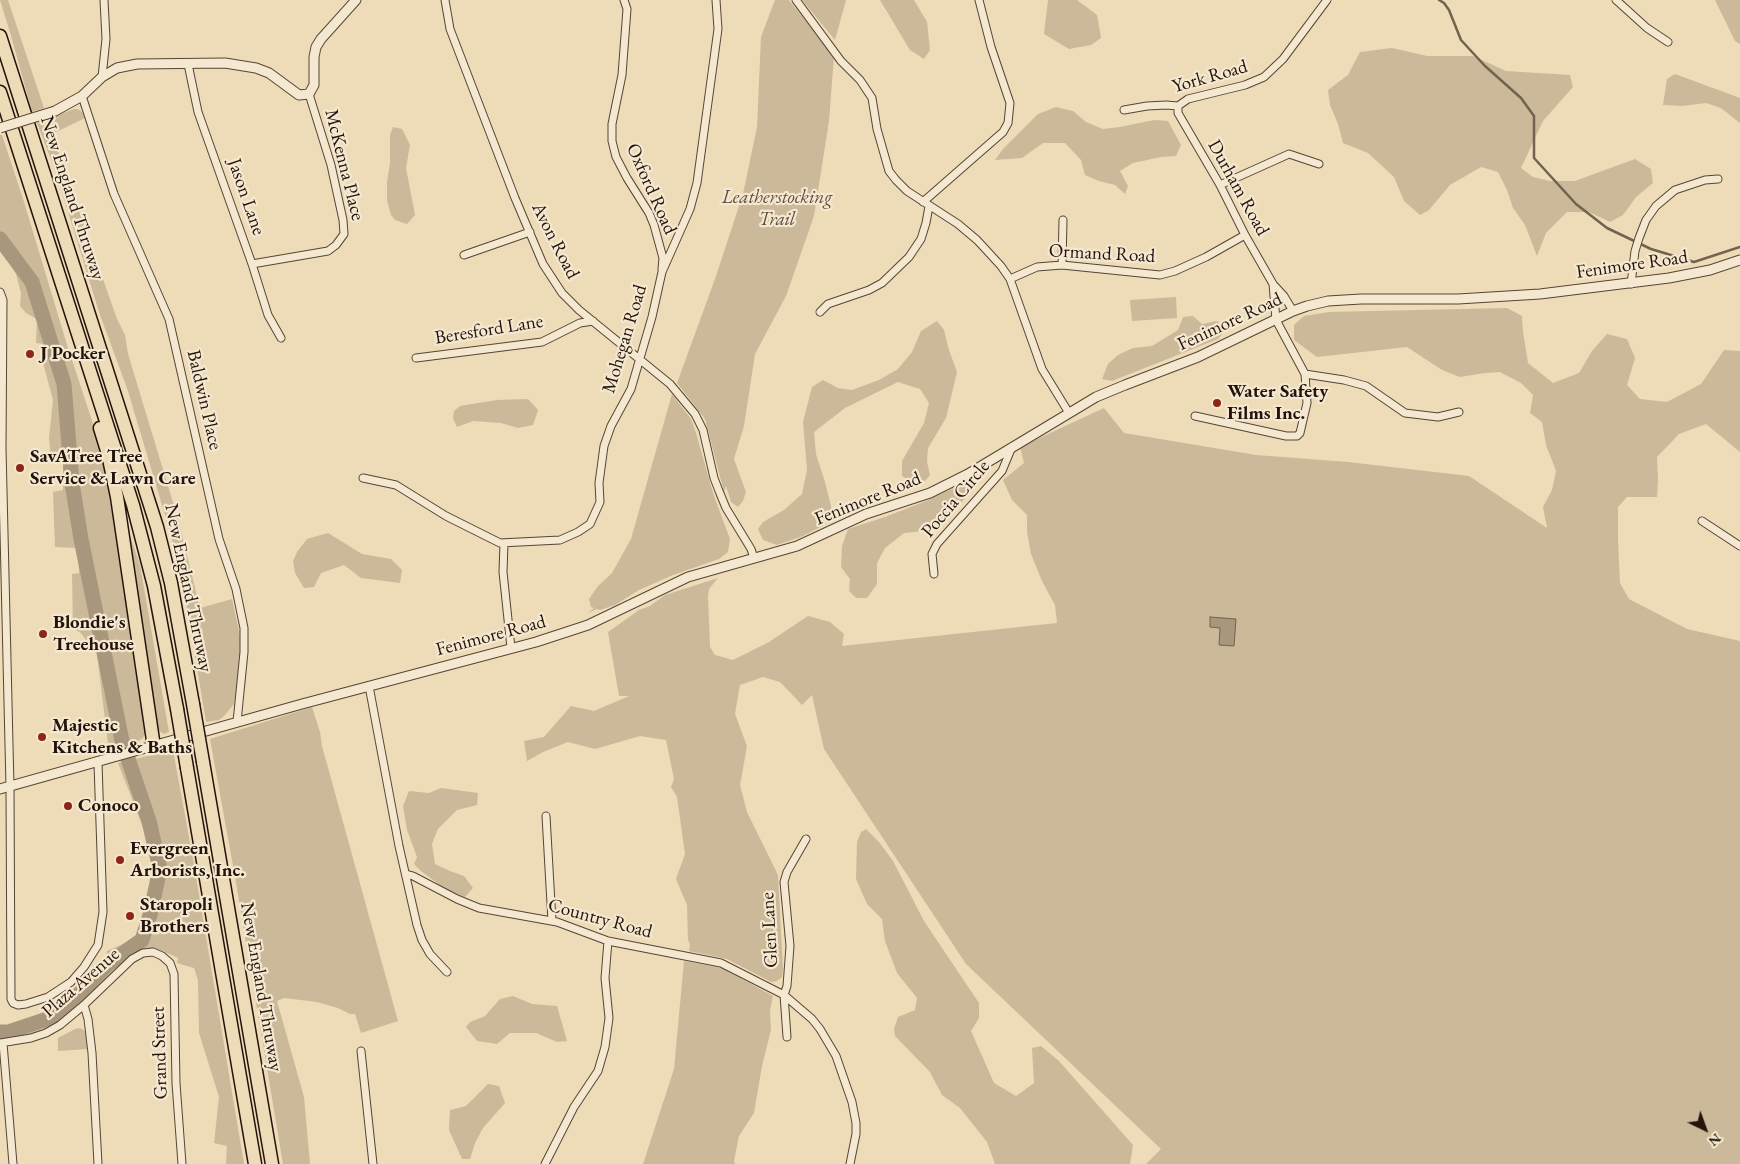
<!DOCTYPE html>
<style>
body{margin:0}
#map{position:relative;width:1740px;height:1164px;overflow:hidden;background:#eedbb7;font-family:"EB Garamond",serif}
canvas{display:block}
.north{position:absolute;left:1680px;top:1104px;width:50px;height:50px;-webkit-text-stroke:4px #f4e8d0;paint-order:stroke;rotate:138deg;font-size:14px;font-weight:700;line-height:20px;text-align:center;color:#23130b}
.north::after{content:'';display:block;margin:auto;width:18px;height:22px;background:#23130b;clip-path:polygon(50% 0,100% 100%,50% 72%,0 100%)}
</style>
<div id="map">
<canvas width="1740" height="1164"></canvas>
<div class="north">N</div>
</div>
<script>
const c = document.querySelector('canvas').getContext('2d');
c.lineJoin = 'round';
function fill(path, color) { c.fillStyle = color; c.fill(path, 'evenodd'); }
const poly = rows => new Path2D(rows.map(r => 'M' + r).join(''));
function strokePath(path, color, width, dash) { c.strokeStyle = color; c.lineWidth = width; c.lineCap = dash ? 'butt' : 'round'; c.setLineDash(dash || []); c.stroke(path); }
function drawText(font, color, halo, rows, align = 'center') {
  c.font = font + ' "EB Garamond",serif'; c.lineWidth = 4.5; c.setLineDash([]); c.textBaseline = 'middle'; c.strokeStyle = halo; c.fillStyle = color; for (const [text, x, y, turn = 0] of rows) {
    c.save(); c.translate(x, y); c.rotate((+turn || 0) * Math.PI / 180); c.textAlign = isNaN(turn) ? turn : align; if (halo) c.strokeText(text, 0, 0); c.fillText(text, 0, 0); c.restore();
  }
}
const green = poly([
 [0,0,8,0,44,108,32,112,12,39],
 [775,0,789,0,834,56,829,121,814,216,786,296,755,354,744,426,734,459,746,492,743,501,738,507,731,502,726,486,724,492,705,419,677,383,715,279,743,194,757,127,761,37],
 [802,0,846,0,835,40],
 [880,0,914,0,927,22,930,50,924,59,910,50],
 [1048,0,1077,0,1097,15,1101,38,1091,45,1069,49,1044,34],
 [1715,0,1740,0,1740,44,1735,41],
 [1392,48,1427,56,1473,56,1506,71,1570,75,1573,87,1543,121,1521,168,1533,177,1550,181,1575,181,1635,159,1651,169,1653,183,1636,197,1623,215,1610,222,1589,212,1567,212,1546,233,1537,256,1525,225,1513,208,1507,190,1498,172,1481,167,1450,185,1429,210,1420,215,1404,201,1394,177,1368,153,1343,143,1338,124,1330,105,1328,90,1348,75,1360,52],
 [1675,74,1740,98,1740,123,1721,108,1706,103,1682,106,1663,105,1667,79],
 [1056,107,1073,111,1086,122,1103,129,1120,127,1154,120,1168,121,1181,145,1176,156,1161,157,1133,163,1120,171,1128,186,1125,194,1115,185,1099,181,1085,175,1081,160,1065,143,1043,143,1022,158,995,160,1003,149,1038,114],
 [74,109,78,109,82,112,85,118,52,134,117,319,125,335,128,354,178,519,200,608,232,599,241,640,240,665,234,704,224,716,219,720,206,722,185,596,171,535,127,388,100,315,55,170,37,123],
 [393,127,402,129,410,145,406,168,415,215,407,224,395,220,391,215,387,200,387,182,390,163,390,135],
 [0,135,2,135,24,202,68,348,100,445,118,545,146,732,143,738,137,742,109,752,97,654,80,632,73,629,72,574,79,573,78,548,55,547,53,492,63,490,63,460,51,458,49,438,53,400,43,363,43,344,36,343,37,321,35,318,26,313,20,306,21,293,16,274,4,254,0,251],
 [1176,297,1177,318,1132,321,1130,300],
 [1507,308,1522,316,1523,332,1528,363,1553,383,1579,373,1592,351,1607,334,1627,339,1635,358,1627,385,1640,399,1667,402,1701,384,1724,350,1740,351,1740,452,1706,424,1679,434,1657,457,1658,480,1657,497,1627,497,1618,507,1618,541,1620,583,1629,599,1687,629,1740,641,1740,1164,1146,1164,1161,1149,966,964,824,749,812,695,802,705,780,682,763,677,740,685,735,714,747,746,740,785,747,812,778,875,783,970,782,977,777,981,771,982,727,959,689,951,690,944,688,940,687,905,676,879,685,854,677,797,671,787,674,779,666,740,640,736,595,749,568,742,543,752,527,761,524,741,544,737,571,706,594,711,629,696,619,696,608,632,639,610,650,606,665,595,718,578,709,589,708,597,710,647,715,655,733,660,769,642,808,616,830,622,844,634,842,646,1057,623,1055,605,1042,581,1031,554,1027,532,1027,515,1012,500,1003,480,1024,463,1020,447,1104,408,1124,433,1256,455,1348,462,1469,476,1547,528,1543,507,1552,490,1556,471,1546,445,1542,422,1530,413,1533,395,1521,383,1500,372,1485,373,1460,377,1442,370,1407,347,1317,357,1294,340,1294,325,1304,316,1329,312],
 [1193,316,1202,324,1217,321,1226,330,1218,339,1112,381,1102,379,1108,364,1118,355,1133,348,1152,346,1178,330,1183,317],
 [937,321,944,330,949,350,957,372,946,418,928,448,927,462,930,475,925,481,914,483,902,476,902,461,924,423,929,403,920,389,898,382,845,408,814,432,816,454,825,482,833,514,824,525,803,536,777,545,763,540,758,529,763,522,784,510,802,494,807,470,803,422,812,387,823,380,838,388,852,390,879,380,898,369,912,352,921,331],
 [672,394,691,419,696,433,713,493,730,539,728,552,719,559,673,575,639,590,615,605,600,610,597,609,588,613,594,608,591,607,589,599,598,586,612,573,631,539],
 [528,399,538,410,533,425,518,428,501,423,473,421,457,427,453,418,454,411,460,406,497,400],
 [971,480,976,486,946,520,931,530,904,533,885,548,877,563,877,584,867,598,856,598,849,591,850,579,841,567,842,546,848,529,885,517,926,501],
 [328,533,362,554,391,559,402,570,400,583,361,578,344,565,321,573,314,587,304,588,295,573,293,561,297,552,307,539],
 [130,535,140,565,169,732,164,734,159,731,157,727,139,598,127,536],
 [312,707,320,732,322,746,398,1021,361,1033,355,1014,350,1014,338,1008,317,1002,284,998,277,1001,304,1097,310,1164,283,1164,235,877,210,739],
 [173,750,193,859,244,1164,226,1164,227,1146,214,1143,219,1097,199,1033,198,980,194,968,177,963,178,958,172,955,152,948,136,954,124,961,81,1006,62,1022,44,1032,18,1039,0,1040,0,1029,7,1029,56,1011,106,961,107,951,141,936,155,866,149,835,144,830,118,763],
 [441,788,478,793,477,805,457,810,438,829,432,844,435,864,450,871,464,876,473,888,465,897,448,891,421,871,414,864,417,857,407,830,403,806,409,791,429,793],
 [866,829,879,842,893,861,924,921,979,1003,979,1018,971,1031,994,1083,1016,1096,1034,1083,1032,1048,1041,1046,1059,1061,1133,1145,1130,1164,995,1164,987,1142,960,1108,942,1095,930,1072,895,1036,894,1029,898,1017,915,1010,917,998,897,973,885,941,882,919,867,904,856,879,857,842,861,832],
 [684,961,722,968,773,996,770,1011,771,1030,762,1066,754,1113,739,1136,734,1161,735,1164,643,1164,674,1069],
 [513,996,532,1004,557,1006,567,1041,557,1042,536,1033,510,1033,497,1044,477,1041,466,1027,470,1022,485,1016,500,999],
 [80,1028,85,1031,86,1035,88,1049,58,1051,58,1038,75,1029],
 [488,1084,499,1086,505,1103,483,1128,475,1143,470,1159,462,1159,449,1130,450,1110,466,1106]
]);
const water = poly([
 [1210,617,1236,619,1234,646,1219,645,1220,628,1210,627,1210,617]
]);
const stream = poly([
 [1439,0,1444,3,1449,10,1461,40,1485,66,1521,98,1534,116,1534,158,1576,204,1607,228,1651,249,1694,262,1740,247]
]);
const river = poly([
 [0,239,32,282,64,384,72,483,81,539,122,741,149,821,160,869,150,915,142,940,108,964,59,1015,8,1032,0,1032]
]);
const minor = poly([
 [445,0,450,29,515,198,543,264,562,293,579,310,670,384,695,414,703,430,714,478,719,491,726,508,751,549,754,558],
 [624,0,627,9,622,75,612,124,612,141,616,157,627,178,649,213,654,225,663,258,662,269],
 [796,0,841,61,860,80,872,98,877,129,889,171,896,180,907,191,958,224,977,240,1001,266,1010,279,1042,369,1069,413],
 [1616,0,1647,28,1668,42],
 [188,64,198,112,252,264,268,315,281,338],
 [102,77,106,39,104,0],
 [82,96,114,194,169,319,219,539,236,589,244,628,244,652,237,722],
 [1178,106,1178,113,1220,185,1245,235,1273,284,1284,296,1293,311],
 [1124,110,1147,106,1166,105,1178,106,1188,99,1245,85,1264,77,1283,59,1327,0],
 [1220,185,1289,154,1319,164],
 [923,202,1003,132,1008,123,1010,103,991,47,979,0],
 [464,255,530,232],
 [252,264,328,251,336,245,344,234,343,220,331,165,309,94],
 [1062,265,1063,220],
 [1010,279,1037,267,1062,265,1160,275,1175,271,1206,257,1245,235],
 [1631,284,1635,251,1639,238,1646,220,1656,206,1675,190,1705,180,1718,179],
 [0,292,3,300,2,448,10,787,11,999,13,1003,18,1005,26,1004,48,997,71,982,84,967,98,945,103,912,98,763],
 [820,312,828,304,869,290,882,283,909,257,921,239,926,223,929,206],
 [416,358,542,342,580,323,593,321],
 [1305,374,1344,380,1366,386,1405,413,1438,417,1459,412],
 [1195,416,1286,436,1297,436,1300,433,1307,403,1305,374,1276,320,1273,284],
 [363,478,396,485,446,516,500,543,560,540,578,532,590,524,600,502,599,483,604,446,611,426,631,389,652,317,662,272,690,209,697,183,718,29,716,0],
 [1702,521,1740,546],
 [504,543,503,572,511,648],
 [934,574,932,554,937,544,1002,471,1012,447],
 [369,686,399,846,417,925,422,940,430,954,447,972],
 [546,816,552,921],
 [406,874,413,876,457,899,479,908,557,922,608,941,721,963,784,995,812,1019,820,1029,836,1056,852,1102,856,1123,856,1134,850,1164],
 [84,1005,88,1019,92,1053,98,1164],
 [787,1037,784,995,787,986,790,946,784,882,787,872,806,839],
 [0,1043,31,1038,46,1033,60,1025,84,1005,132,959,143,953,153,952,162,956,170,963,174,974,176,1083,182,1164],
 [3,1043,13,1164],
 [361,1051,373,1164],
 [545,1164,574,1107,598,1071,605,1047,609,1018,605,978,608,941]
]);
const tertiary = poly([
 [55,111,82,96,102,77,117,68,137,64,225,63,256,68,269,73,299,95,309,94,314,85,314,57,316,47,321,39,356,0],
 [0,789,302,704,536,642,588,625,688,577,797,546,866,514,930,493,968,474,1096,397,1125,385,1198,357,1293,311,1307,306,1328,301,1361,299,1458,299,1540,294,1669,278,1710,270,1740,260]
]);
const motorway = poly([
 [0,36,157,527,171,583,193,704],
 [0,92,133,505,154,586,177,709],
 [100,428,108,454,117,497,154,747],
 [203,762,272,1164],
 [187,768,255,1164]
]);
const tertiaryBridge = poly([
 [0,128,55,111]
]);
const motorwayBridge = poly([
 [193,704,203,762],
 [177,709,187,768]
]);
const markers = [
 [30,354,5,"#8f2418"],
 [1217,403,5,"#8f2418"],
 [20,468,5,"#8f2418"],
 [43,634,5,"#8f2418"],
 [42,737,5,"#8f2418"],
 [68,806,5,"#8f2418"],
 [120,860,5,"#8f2418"],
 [130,916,5,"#8f2418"]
];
const streetNames = [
 ["York Road",1210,77,-16],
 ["McKenna Place",344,165,76],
 ["Durham Road",1238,188,61],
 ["Oxford Road",651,189,66],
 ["Jason Lane",246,197,71],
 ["New England Thruway",72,198,72],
 ["Avon Road",555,241,63],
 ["Ormand Road",1102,254,3],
 ["Fenimore Road",1632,265,-8],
 ["Fenimore Road",1230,322,-25],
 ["Beresford Lane",489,330,-9],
 ["Mohegan Road",625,339,-73],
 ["Baldwin Place",204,400,77],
 ["Fenimore Road",868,499,-22],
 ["Poccia Circle",956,499,-50],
 ["New England Thruway",188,588,78],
 ["Fenimore Road",491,636,-15],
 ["Country Road",600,919,15],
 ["Glen Lane",770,930,-93],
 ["Plaza Avenue",81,983,-41],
 ["New England Thruway",261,987,80],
 ["Grand Street",160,1053,-92]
];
const parkNames = [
 ["Leatherstocking",777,198],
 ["Trail",777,220]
];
const poiNames = [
 ["J Pocker",40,354],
 ["Water Safety",1227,392],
 ["Films Inc.",1227,414],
 ["SavATree Tree",30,457],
 ["Service & Lawn Care",30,479],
 ["Blondie's",53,623],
 ["Treehouse",53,645],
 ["Majestic",52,726],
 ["Kitchens & Baths",52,748],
 ["Conoco",78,806],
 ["Evergreen",130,849],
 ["Arborists, Inc.",130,871],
 ["Staropoli",140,905],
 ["Brothers",140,927]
];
fill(green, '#cbb99a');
fill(water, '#a9977d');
strokePath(water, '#73624f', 1);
strokePath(stream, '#73624f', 2.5);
strokePath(river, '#a9977d', 15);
strokePath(minor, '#564536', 9);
strokePath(tertiary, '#564536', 11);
strokePath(motorway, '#23130b', 15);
strokePath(minor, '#f4e8d0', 7);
strokePath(tertiary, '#f4e8d0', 9);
strokePath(motorway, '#eedbb7', 12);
strokePath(tertiaryBridge, '#564536', 11, []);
strokePath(motorwayBridge, '#23130b', 15, []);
strokePath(tertiaryBridge, '#f4e8d0', 9);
strokePath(motorwayBridge, '#eedbb7', 12);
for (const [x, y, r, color] of markers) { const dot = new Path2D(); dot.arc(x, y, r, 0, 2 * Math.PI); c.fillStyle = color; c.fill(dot); strokePath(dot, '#f4e8d0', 2); }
drawText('19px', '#23130b', '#f4e8d0', streetNames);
drawText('italic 19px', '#5e4d3d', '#f4e8d0', parkNames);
drawText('bold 19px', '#23130b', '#f4e8d0', poiNames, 'left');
</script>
